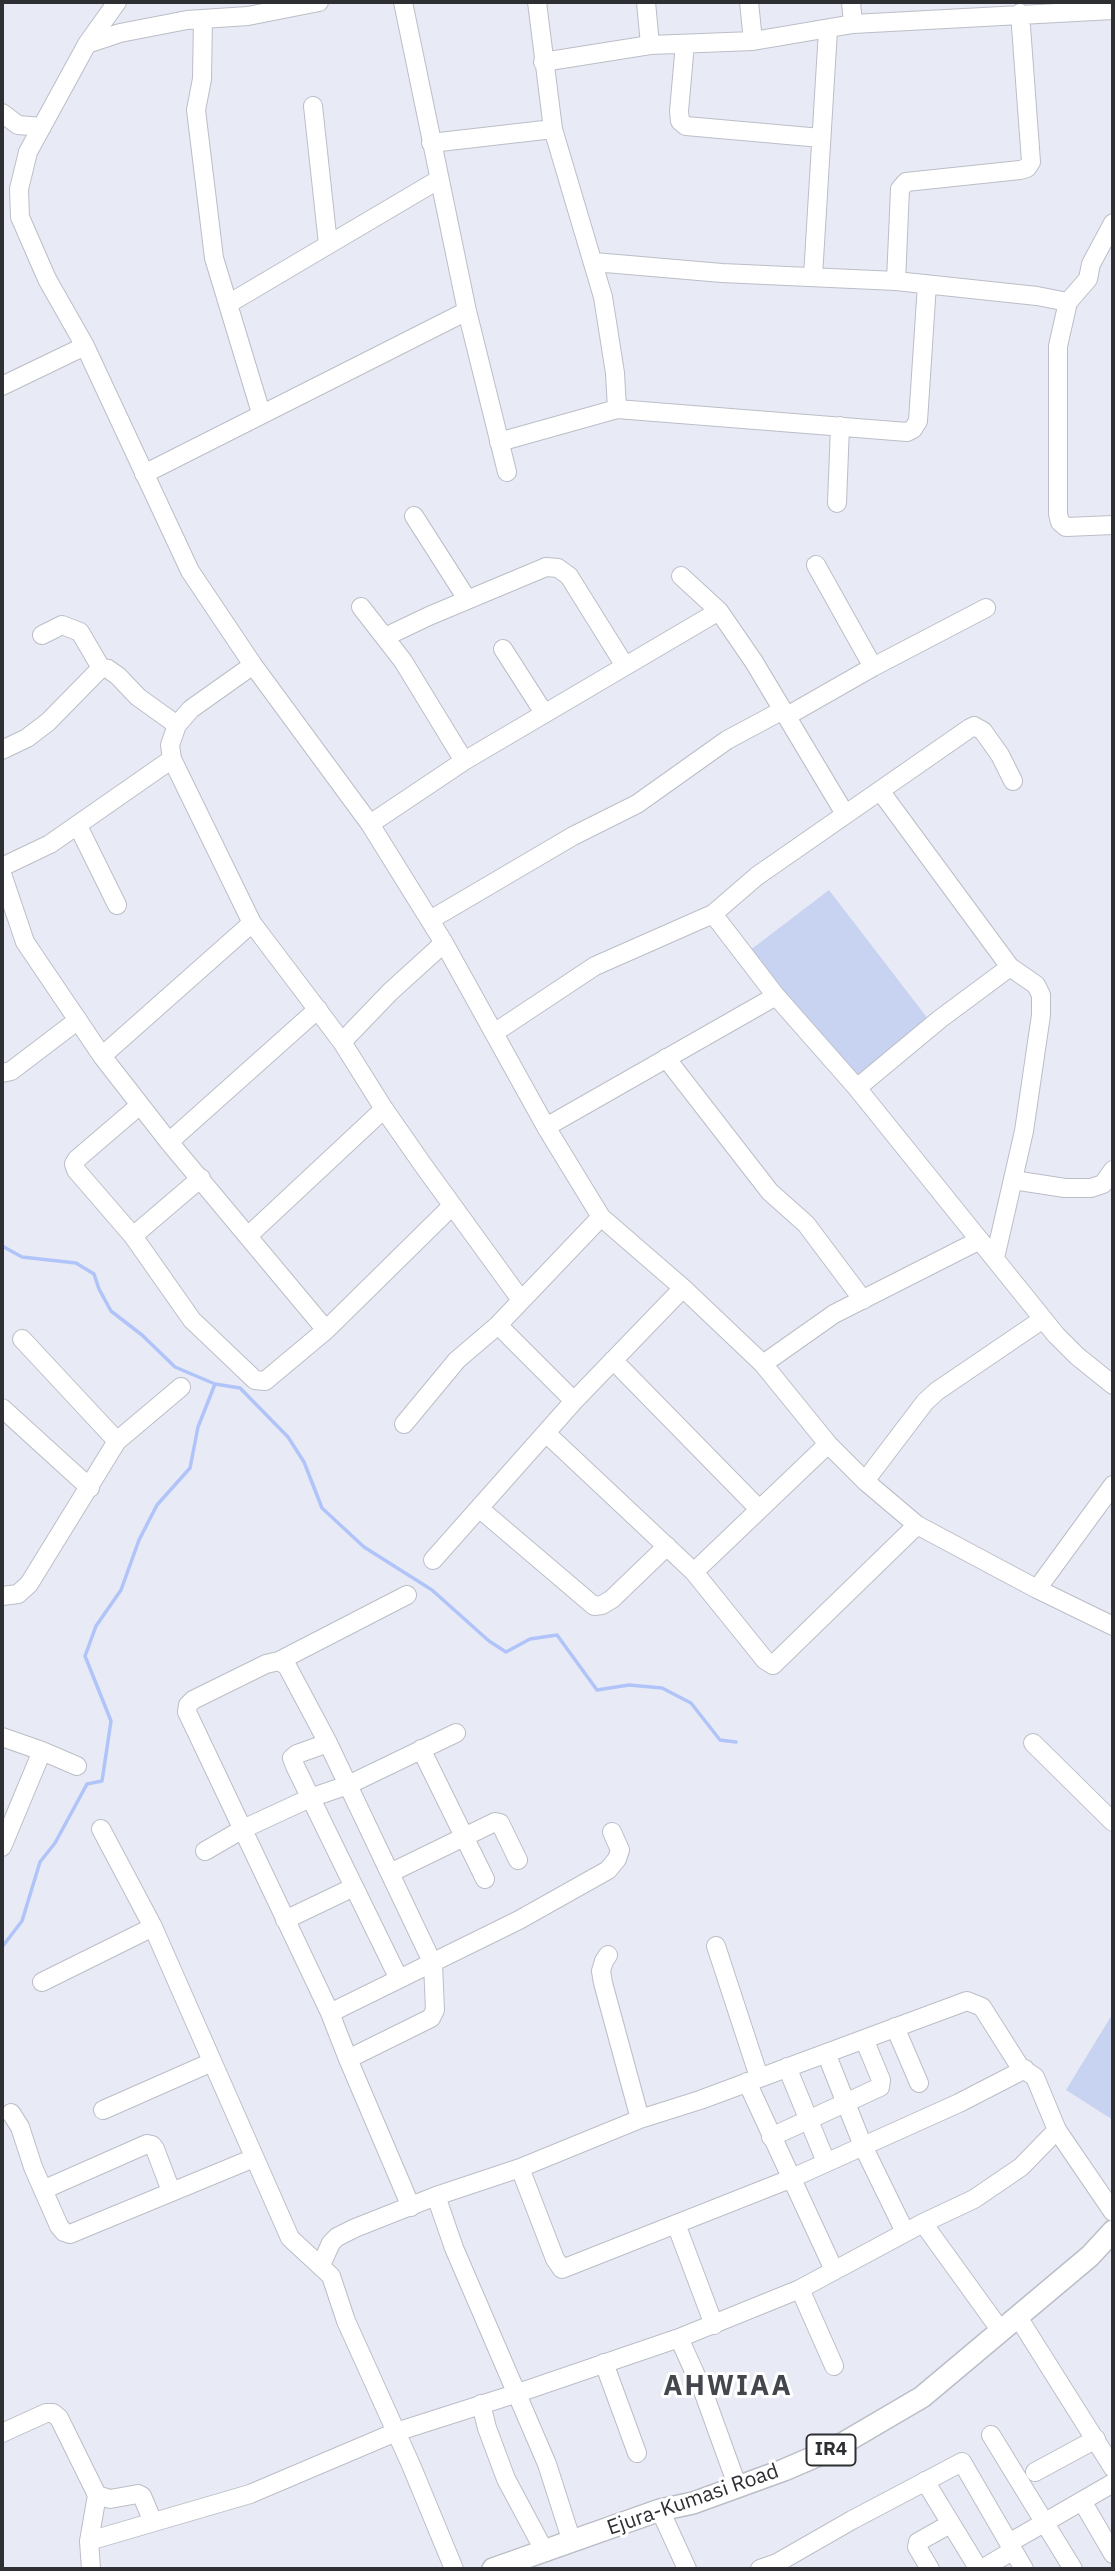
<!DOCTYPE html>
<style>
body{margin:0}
#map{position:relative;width:1115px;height:2571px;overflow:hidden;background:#e8ebf5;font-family:"IBM Plex Sans",sans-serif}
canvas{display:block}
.frame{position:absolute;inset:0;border:4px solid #2d2f32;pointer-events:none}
</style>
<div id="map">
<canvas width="1115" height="2571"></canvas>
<div class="frame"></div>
</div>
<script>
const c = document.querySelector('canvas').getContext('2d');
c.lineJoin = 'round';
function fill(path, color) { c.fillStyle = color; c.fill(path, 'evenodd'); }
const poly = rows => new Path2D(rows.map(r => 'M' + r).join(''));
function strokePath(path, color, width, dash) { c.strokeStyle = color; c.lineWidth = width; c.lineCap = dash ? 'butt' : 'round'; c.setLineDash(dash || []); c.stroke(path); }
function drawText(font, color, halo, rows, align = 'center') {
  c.font = font + ' "IBM Plex Sans",sans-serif'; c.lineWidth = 6; c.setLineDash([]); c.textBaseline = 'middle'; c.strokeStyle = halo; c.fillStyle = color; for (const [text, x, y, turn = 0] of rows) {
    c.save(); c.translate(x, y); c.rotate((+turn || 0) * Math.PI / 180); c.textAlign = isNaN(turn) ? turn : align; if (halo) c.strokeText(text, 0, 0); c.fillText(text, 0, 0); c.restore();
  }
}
const green = poly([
 [829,890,932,1024,851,1085,749,951],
 [1113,2013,1113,2120,1066,2090]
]);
const stream = poly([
 [2,1246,22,1257,76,1263,94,1274,99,1289,111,1311,142,1335,175,1367,215,1384,240,1388,288,1437,304,1462,322,1508,364,1547,432,1590,489,1641,506,1652,530,1639,557,1635,597,1690,629,1685,662,1688,691,1703,720,1740,736,1742],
 [2,1947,22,1921,40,1862,55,1843,87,1784,102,1781,111,1721,85,1656,96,1626,121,1590,139,1540,157,1505,190,1468,198,1427,215,1384]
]);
const minor = poly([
 [117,2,87,44,28,152,19,189,20,217,47,279,85,346,190,571,253,665,370,824,444,943,546,1127,601,1217,683,1288,763,1364,828,1444,865,1481,917,1525,1037,1589,1113,1626],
 [403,2,467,311,507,472],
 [537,2,553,129,603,297,615,373,617,409],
 [646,2,650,45],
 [749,2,753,41],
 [851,2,853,24],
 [203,19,202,79,196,110,214,258,261,413],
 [87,44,120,33,187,20,248,16,319,2],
 [685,44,679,111,680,121,686,126,821,138],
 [543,62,650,45,753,41,853,24,1113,10],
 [313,106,328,244],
 [2,113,18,125,42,127],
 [431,143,553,129],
 [1113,223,1091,264,1088,279,1068,302,1058,346,1058,514,1060,522,1066,527,1113,525],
 [594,262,722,273,896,281,1037,296,1068,302],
 [813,276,828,30],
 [896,281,900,189,906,182,1020,170,1027,168,1031,162,1020,13],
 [228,304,438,180],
 [2,386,85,346],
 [499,442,617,409,907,432,913,429,918,421,927,284],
 [144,474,467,311],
 [837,503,840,426],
 [414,516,467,599],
 [816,565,873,667],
 [681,576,719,611,754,662,845,814],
 [361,607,403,661,464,761],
 [42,635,62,625,80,632,101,668],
 [385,637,429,616,546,567,558,568,569,576,625,666],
 [503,649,544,713],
 [253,665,191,709,177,725,170,745,172,759,252,923,342,1042,384,1109,423,1165,521,1300],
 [787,716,873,667,986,608],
 [2,750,27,738,48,722,101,668,108,669,118,676,138,697,177,725],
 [881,792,1010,967,1036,985,1041,995,1041,1015,1024,1131,995,1258],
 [370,824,464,761,719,611],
 [78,826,117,905],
 [2,867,50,844,172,759],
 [2,874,25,942,102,1056,169,1142,326,1330],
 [713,914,776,996,857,1088,1056,1335,1077,1356,1113,1385],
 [430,920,573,836,637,804,727,740,783,710],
 [494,1033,595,966,713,914,757,876,970,728,974,726,983,731,1000,755,1013,781],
 [342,1042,390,992,444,943],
 [102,1056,252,923],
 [666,1058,770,1192,806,1224,863,1300],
 [2,1073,11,1071,78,1020],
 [857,1088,940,1019,1010,967],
 [140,1105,77,1159,74,1164,76,1170,133,1236,192,1320,255,1380,265,1381,326,1330,451,1207],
 [546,1127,776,996],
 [169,1142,318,1009],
 [1013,1180,1065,1188,1091,1188,1103,1184,1113,1170],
 [133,1236,201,1178],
 [248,1236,384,1109],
 [498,1325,574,1401],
 [613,1360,759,1509],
 [763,1364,834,1314,980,1240],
 [2,1408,90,1488],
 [404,1424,457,1360,498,1325,601,1217],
 [547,1434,694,1572,765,1660,773,1665,917,1525],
 [117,1441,181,1387],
 [865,1481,925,1402,937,1391,1043,1319],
 [480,1509,594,1606,602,1605,612,1599,667,1546],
 [433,1560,574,1401,683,1288],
 [694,1572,828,1444],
 [1037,1589,1113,1485],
 [2,1596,18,1594,29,1584,117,1441,22,1339],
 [279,1661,407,1595],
 [2,1737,42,1751,77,1766],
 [328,1743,297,1754,292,1758,295,1766,399,1979],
 [1033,1743,1113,1822],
 [421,1749,485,1879],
 [101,1829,153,1927,290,2238,331,2276,346,2321,411,2465,454,2569],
 [2,1847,42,1751],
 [205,1851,243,1829,310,1798,348,1785,456,1733],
 [390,1873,495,1822,500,1823,518,1860],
 [285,1920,354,1887],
 [716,1946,759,2077],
 [608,1955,604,1961,601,1971,603,1983,640,2119],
 [42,1982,153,1927],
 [330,2013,519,1920,608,1870,617,1859,620,1850,612,1832],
 [895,2027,919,2083],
 [826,2053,863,2146,905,2232],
 [348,2059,431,2018,435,2010,433,1964,328,1743,287,1666,279,1661,266,1664,193,1700,188,1705,187,1712,330,2013,348,2059,411,2207],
 [787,2067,826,2162],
 [747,2082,834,2270],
 [103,2110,212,2062],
 [11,2113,20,2127,33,2167,59,2226,64,2232,70,2234,254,2158],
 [771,2137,880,2087,881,2080,864,2039],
 [520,2168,555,2259,562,2269,790,2179,959,2103,1025,2069],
 [45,2189,147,2144,152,2145,155,2149,171,2191],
 [436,2196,454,2248,547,2464,572,2542],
 [923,2223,1001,2331],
 [676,2224,714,2325],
 [321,2265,331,2243,337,2237,355,2228,436,2196,520,2168,640,2119,700,2100,967,2001,982,2007,1020,2067,1035,2077,1057,2130,1113,2212],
 [800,2289,834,2366],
 [1018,2317,1113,2468],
 [679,2338,800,2289,923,2223,974,2199,1021,2167,1057,2130],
 [604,2363,637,2453],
 [481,2404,487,2428,506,2479,545,2552],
 [2,2433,46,2413,53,2413,59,2418,97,2495,110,2499,138,2494,142,2496,153,2522],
 [991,2435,1073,2569],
 [1035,2472,1096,2439],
 [925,2481,978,2568,982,2569,1012,2551],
 [1082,2501,1113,2554],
 [660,2510,687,2569],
 [89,2541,250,2494,396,2432,518,2393,679,2338,703,2391,737,2485],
 [1009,2543,1113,2483],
 [91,2569,89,2541,97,2495],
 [760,2569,777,2563,852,2520,962,2462,1024,2569],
 [930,2569,917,2547,918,2542,950,2524]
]);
const major = poly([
 [493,2569,660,2510,693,2503,784,2470,835,2448,922,2397,1090,2256,1113,2231]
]);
const shields = [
 [831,2450,49]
];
const shieldNames = [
 ["IR4",831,2450]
];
const streetNames = [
 ["Ejura-Kumasi Road",693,2500,-19]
];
const districtNames = [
 ["AHWIAA",728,2387]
];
fill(green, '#c8d3f1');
strokePath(stream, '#b1c4f9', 3.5);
strokePath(minor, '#bbbec7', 20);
strokePath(major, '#bbbec7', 24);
strokePath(minor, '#fff', 18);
strokePath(major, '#fff', 21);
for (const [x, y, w] of shields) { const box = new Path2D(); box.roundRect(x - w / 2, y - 15.5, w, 31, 5); c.fillStyle = '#fff'; c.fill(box); strokePath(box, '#2d2f32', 2); }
drawText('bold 19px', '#2d2f32', null, shieldNames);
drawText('21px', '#2d2f32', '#fff', streetNames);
c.letterSpacing = '2px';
drawText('bold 28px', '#43464d', '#fff', districtNames);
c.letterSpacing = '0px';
</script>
